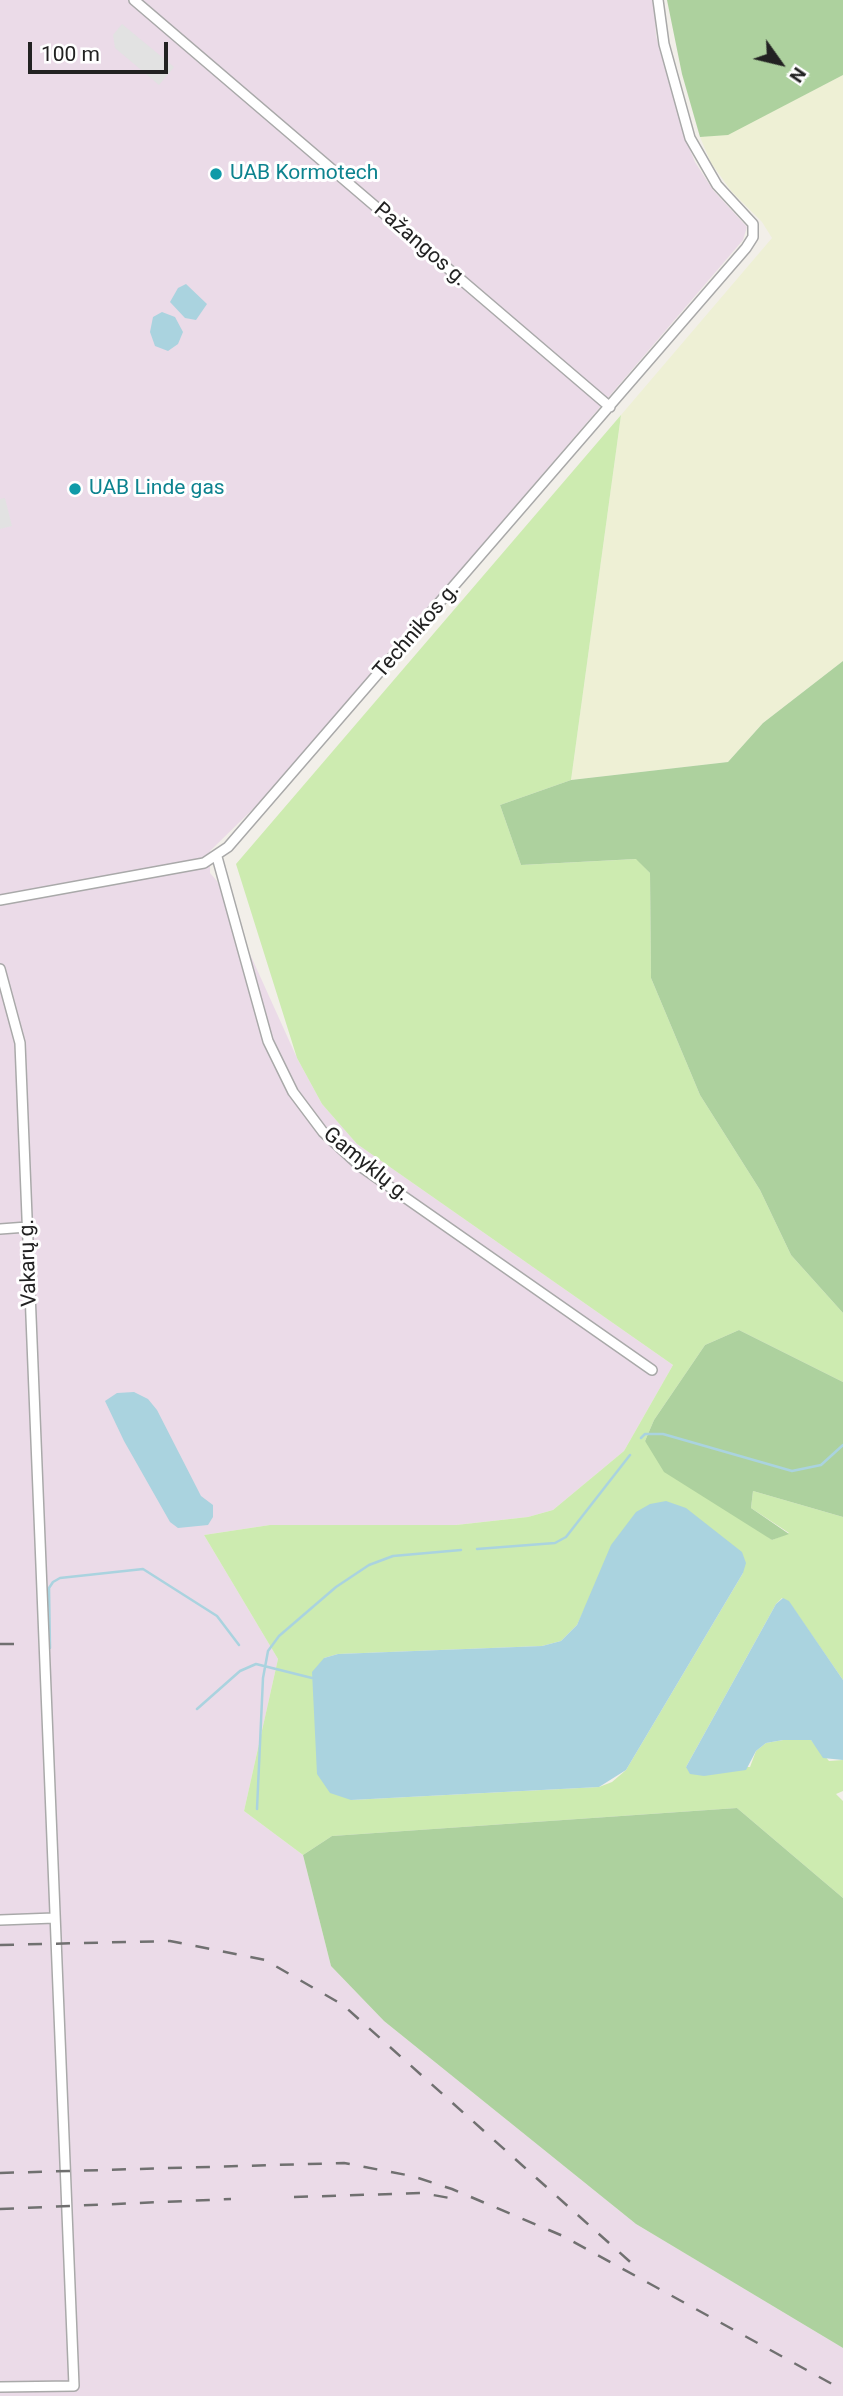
<!DOCTYPE html>
<meta charset="utf-8">
<style>
body{margin:0}
#map{position:relative;width:843px;height:2396px;overflow:hidden;background:#f2efe9;font-family:Roboto,sans-serif}
canvas{display:block}
.north{position:absolute;left:745px;top:28px;width:70px;height:70px;-webkit-text-stroke:5px #fff;paint-order:stroke;rotate:124deg;font-size:19px;font-weight:700;line-height:28px;text-align:center;color:#222}
.north::after{content:'';display:block;margin:auto;width:24px;height:32px;background:#222;clip-path:polygon(50% 0,100% 100%,50% 72%,0 100%)}
.scale{position:absolute;left:28px;top:42px;width:140px;height:32px;box-sizing:border-box;border:4px solid #222;border-top:0;padding-left:9px;font-size:21px;line-height:24px;white-space:nowrap;color:#222;-webkit-text-stroke:5px #fff;paint-order:stroke}
</style>
<div id="map">
<canvas width="843" height="2396"></canvas>
<div class="north">N</div>
<div class="scale">100 m</div>
</div>
<script>
const c = document.querySelector('canvas').getContext('2d');
c.lineJoin = 'round';
function fill(path, color) { c.fillStyle = color; c.fill(path, 'evenodd'); }
const poly = rows => new Path2D(rows.map(r => 'M' + r).join(''));
function strokePath(path, color, width, dash) { c.strokeStyle = color; c.lineWidth = width; c.lineCap = dash ? 'butt' : 'round'; c.setLineDash(dash || []); c.stroke(path); }
function drawText(font, color, halo, rows, align = 'center') {
  c.font = font + ' Roboto,sans-serif'; c.lineWidth = 6; c.setLineDash([]); c.textBaseline = 'middle'; c.strokeStyle = halo; c.fillStyle = color; for (const [text, x, y, turn = 0] of rows) {
    c.save(); c.translate(x, y); c.rotate((+turn || 0) * Math.PI / 180); c.textAlign = isNaN(turn) ? turn : align; if (halo) c.strokeText(text, 0, 0); c.fillText(text, 0, 0); c.restore();
  }
}
const industrial = poly([
 [0,0,654,0,656,36,684,135,695,162,713,190,747,227,743,240,387,656,254,808,210,851,210,873,217,881,297,1058,322,1104,357,1144,673,1365,624,1451,553,1510,528,1517,456,1525,270,1525,204,1535,278,1659,244,1811,303,1855,331,1966,384,2021,636,2224,843,2348,843,2396,0,2396]
]);
const farmland = poly([
 [843,75,843,661,763,723,728,762,571,780,621,415,772,238,762,222,732,192,711,163,700,137,728,134]
]);
const grass = poly([
 [621,415,571,780,500,805,521,865,637,859,650,873,651,978,700,1095,760,1190,791,1255,843,1313,843,1382,739,1330,705,1345,654,1420,645,1441,772,1540,789,1533,751,1508,753,1491,843,1517,843,1680,789,1602,782,1598,776,1604,686,1767,750,1767,756,1751,766,1743,783,1740,811,1740,829,1761,843,1760,843,1791,836,1794,843,1801,843,1898,737,1808,332,1836,303,1855,244,1811,278,1659,204,1535,270,1525,456,1525,528,1517,553,1510,624,1451,673,1365,357,1144,322,1104,297,1058,236,864],
 [743,1573,626,1770,612,1782,599,1787,351,1800,324,1658,338,1654,542,1646,561,1641,577,1625,592,1593]
]);
const forest = poly([
 [667,0,843,0,843,75,728,135,700,137,682,74],
 [843,661,843,1313,791,1255,760,1190,700,1095,651,978,650,873,636,859,521,865,500,805,571,780,728,762,763,723],
 [739,1330,843,1382,843,1517,753,1491,751,1508,789,1534,772,1540,664,1472,645,1441,654,1420,705,1345],
 [737,1808,843,1898,843,2348,636,2224,384,2021,331,1966,303,1855,332,1836]
]);
const parking = poly([
 [122,24,174,67,159,85,115,48,113,35],
 [5,498,12,526,0,529,0,499]
]);
const water = poly([
 [186,284,207,304,196,320,185,318,170,302,178,288],
 [162,312,175,317,183,332,178,344,168,351,155,346,150,332,153,317],
 [134,1392,148,1399,157,1410,201,1496,213,1505,213,1517,208,1525,178,1528,170,1522,124,1441,105,1401,117,1393],
 [666,1501,686,1508,742,1552,746,1563,743,1573,626,1770,599,1787,351,1800,330,1793,317,1774,312,1672,324,1658,338,1654,542,1646,561,1641,577,1625,611,1545,636,1512,650,1504],
 [783,1598,789,1601,843,1680,843,1760,823,1758,811,1740,783,1740,766,1743,756,1751,746,1770,704,1776,690,1774,686,1767,776,1604]
]);
const stream = poly([
 [641,1438,645,1434,663,1434,792,1471,821,1465,843,1445],
 [477,1549,555,1543,566,1537,630,1455],
 [50,1648,49,1588,53,1582,60,1578,143,1569,217,1616,239,1645],
 [197,1709,240,1671,256,1664,312,1678],
 [257,1809,263,1678,268,1651,279,1636,336,1587,369,1565,393,1556,461,1550]
]);
const minor = poly([
 [134,0,610,407],
 [217,857,268,1041,293,1092,323,1132,360,1166,652,1370],
 [0,900,204,863,228,847,746,248,753,237,753,224,717,185,690,138,664,44,658,0],
 [0,969,20,1043,74,2386,0,2387],
 [0,1229,27,1227],
 [0,1920,54,1918]
]);
const rail = poly([
 [0,1644,15,1644],
 [0,1945,170,1941,265,1960,343,2005,637,2268],
 [0,2173,344,2163,412,2176,452,2189,563,2236,843,2390],
 [294,2197,422,2193,455,2199],
 [0,2209,231,2199]
]);
const markers = [
 [216,174,7,"#0f9aa8"],
 [75,489,7,"#0f9aa8"]
];
const cultureNames = [
 ["UAB Kormotech",230,174],
 ["UAB Linde gas",89,489]
];
const streetNames = [
 ["Pažangos g.",420,245,41],
 ["Technikos g.",417,631,-49],
 ["Gamyklų g.",366,1165,39],
 ["Vakarų g.",29,1263,-92]
];
fill(industrial, '#ebdbe8');
fill(farmland, '#eef0d5');
fill(grass, '#cdebb0');
fill(forest, '#add19e');
fill(parking, '#e2e2e2');
fill(water, '#aad3df');
strokePath(stream, '#aad3df', 2.5);
strokePath(minor, '#a9a9a9', 12);
strokePath(minor, '#fff', 9);
strokePath(rail, '#707070', 2.5, [14, 14]);
for (const [x, y, r, color] of markers) { const dot = new Path2D(); dot.arc(x, y, r, 0, 2 * Math.PI); c.fillStyle = color; c.fill(dot); strokePath(dot, '#fff', 2.5); }
drawText('21px', '#0d838f', '#fff', cultureNames, 'left');
drawText('21px', '#222', '#fff', streetNames);
</script>
